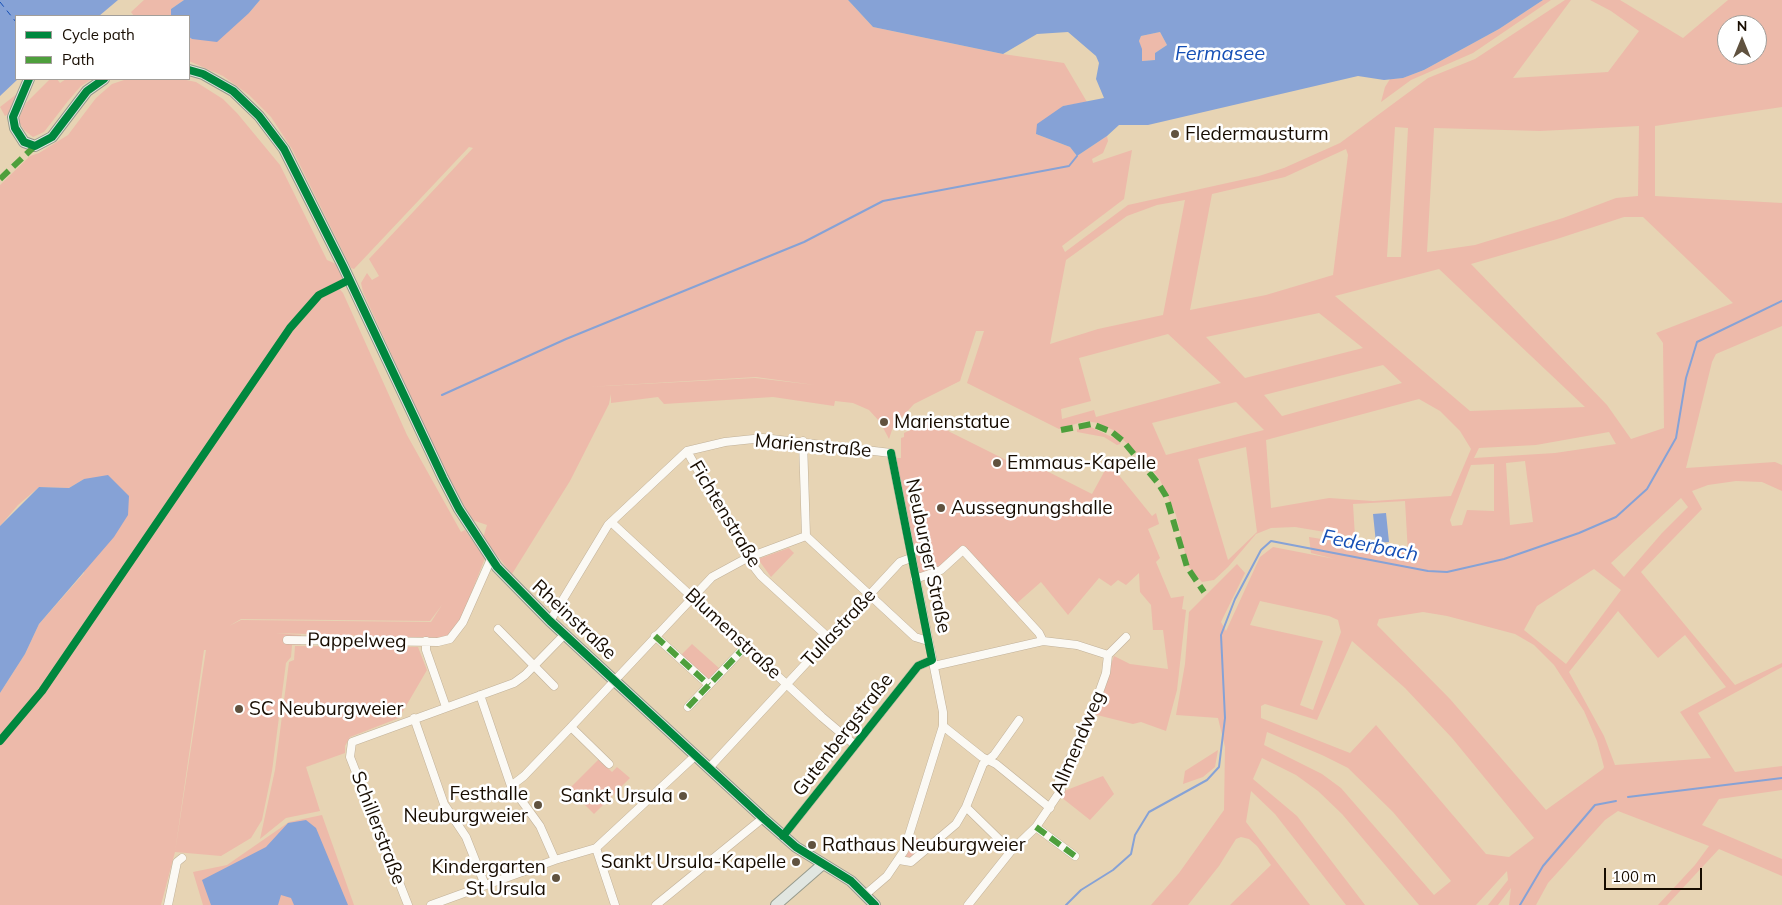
<!DOCTYPE html>
<meta charset="utf-8">
<style>
body{margin:0}
#map{position:relative;width:1782px;height:905px;overflow:hidden;background:#e7d4b4;font-family:Mulish,sans-serif}
canvas{display:block}
.legend{position:absolute;left:15px;top:15px;width:175px;height:65px;box-sizing:border-box;background:#fff;border:1px solid #a29e99;margin:0;padding:6px 9px;list-style:none;font-size:15px;color:#170c00}
.legend li{display:flex;align-items:center;gap:10px;height:25px}
.legend b{width:25px;border:1px solid #a29e99}
.north{position:absolute;left:1717px;top:15px;width:50px;height:50px;box-sizing:border-box;background:#fff;border:1px solid #a29e99;border-radius:50%;rotate:0deg;font-size:14px;font-weight:700;line-height:20px;text-align:center;color:#170c00}
.north::after{content:'';display:block;margin:auto;width:18px;height:22px;background:#60523f;clip-path:polygon(50% 0,100% 100%,50% 72%,0 100%)}
.scale{position:absolute;left:1604px;top:868px;width:98px;height:22px;box-sizing:border-box;border:2px solid #170c00;border-top:0;padding-left:6px;font-size:15px;line-height:18px;white-space:nowrap;color:#170c00;-webkit-text-stroke:4px #fff;paint-order:stroke}
</style>
<div id="map">
<canvas width="1782" height="905"></canvas>
<ul class="legend">
<li><b style="height:6px;background:#00873e"></b>Cycle path</li>
<li><b style="height:6px;background:#4e9f3c"></b>Path</li>
</ul>
<div class="north">N</div>
<div class="scale">100 m</div>
</div>
<script>
const c = document.querySelector('canvas').getContext('2d');
c.lineJoin = 'round';
function fill(path, color) { c.fillStyle = color; c.fill(path, 'evenodd'); }
const poly = rows => new Path2D(rows.map(r => 'M' + r).join(''));
function strokePath(path, color, width, dash) { c.strokeStyle = color; c.lineWidth = width; c.lineCap = dash ? 'butt' : 'round'; c.setLineDash(dash || []); c.stroke(path); }
function drawText(font, color, halo, rows, align = 'center') {
  c.font = font + ' Mulish,sans-serif'; c.lineWidth = 5; c.setLineDash([]); c.textBaseline = 'middle'; c.strokeStyle = halo; c.fillStyle = color; for (const [text, x, y, turn = 0] of rows) {
    c.save(); c.translate(x, y); c.rotate((+turn || 0) * Math.PI / 180); c.textAlign = isNaN(turn) ? turn : align; if (halo) c.strokeText(text, 0, 0); c.fillText(text, 0, 0); c.restore();
  }
}
const green = poly([
 [144,0,184,0,171,9,171,16,134,16,131,12],
 [260,0,848,0,873,27,1003,54,1064,63,1087,102,1063,106,1036,134,1070,147,1077,156,1107,136,1108,141,1103,153,1092,159,1093,163,1132,150,1124,199,1062,246,1065,252,1128,205,1259,176,1284,168,1340,143,1428,78,1475,59,1565,0,1571,0,1513,78,1608,72,1639,31,1611,11,1590,0,1620,0,1683,38,1728,0,1782,0,1782,107,1655,126,1655,196,1782,203,1782,326,1716,354,1712,362,1686,468,1775,462,1782,465,1782,491,1762,482,1736,481,1708,485,1692,491,1702,509,1641,572,1735,685,1782,663,1782,667,1698,713,1735,772,1782,766,1782,790,1719,799,1702,825,1782,859,1782,876,1719,849,1667,905,1658,905,1695,865,1709,846,1618,811,1605,820,1548,883,1536,905,1509,905,1511,888,1498,905,1488,905,1508,880,1507,871,1476,905,1419,905,1342,814,1318,791,1296,775,1262,758,1253,779,1297,816,1365,905,1346,905,1275,814,1251,791,1246,822,1310,905,1230,905,1271,865,1257,846,1249,839,1241,837,1236,839,1219,866,1188,905,1151,905,1179,873,1224,810,1225,747,1218,718,1176,715,1185,664,1189,612,1237,564,1245,573,1221,622,1226,631,1260,557,1273,547,1335,559,1311,553,1309,537,1408,553,1405,501,1353,504,1355,537,1295,527,1271,528,1256,534,1228,567,1214,580,1202,582,1188,566,1176,515,1160,480,1147,463,1113,430,1098,423,1085,421,1059,429,967,383,984,331,976,331,960,381,914,404,893,427,889,439,880,422,869,410,853,403,835,401,834,406,773,397,664,404,658,397,611,403,611,394,609,404,570,481,512,574,483,538,487,525,472,520,441,463,363,292,361,283,367,273,372,280,379,276,369,259,473,148,469,147,354,269,351,268,292,149,271,117,249,95,223,76,189,61,189,37,192,39,249,13],
 [1727,25,1757,25,1757,55,1727,55],
 [1639,126,1638,196,1616,198,1563,218,1475,245,1427,252,1434,128,1540,131],
 [1395,127,1408,128,1401,257,1387,257],
 [1346,149,1348,155,1333,275,1266,295,1190,310,1212,194,1285,177],
 [1185,200,1163,315,1098,329,1050,344,1066,260,1127,216,1157,205],
 [1624,217,1643,217,1733,303,1656,333,1663,343,1664,428,1631,439,1607,405,1471,264,1557,239],
 [1439,269,1585,407,1470,411,1335,296],
 [1319,313,1363,348,1245,378,1206,337],
 [1168,334,1221,383,1096,417,1094,410,1062,419,1061,409,1091,401,1079,358],
 [1383,365,1402,383,1282,416,1264,395],
 [756,377,815,385,755,378,587,387],
 [1419,399,1440,411,1460,431,1471,449,1451,496,1373,501,1329,498,1271,508,1266,440],
 [1236,402,1264,430,1166,455,1152,423],
 [1609,432,1616,444,1555,453,1474,458,1479,448,1536,445],
 [1246,447,1257,532,1228,560,1198,459],
 [1525,461,1533,522,1510,525,1506,463],
 [1494,464,1494,511,1467,510,1462,525,1452,526,1450,520,1471,465],
 [1681,498,1688,507,1662,533,1624,577,1611,563],
 [1594,569,1621,590,1566,664,1524,630,1537,606],
 [1260,601,1329,616,1338,620,1341,632,1313,710,1300,705,1323,641,1250,625],
 [1618,611,1658,658,1685,635,1726,687,1680,712,1711,758,1615,765,1604,736,1569,672],
 [1423,612,1447,616,1515,634,1534,645,1554,665,1584,711,1597,741,1604,767,1603,769,1546,810,1450,699,1377,625,1379,619],
 [1352,641,1405,688,1452,738,1534,838,1509,857,1486,854,1376,725,1350,753,1261,718,1261,706,1265,704,1317,720],
 [1267,732,1322,755,1348,768,1393,812,1451,881,1434,895,1341,788,1322,774,1264,745],
 [1543,0,1551,0,1473,53,1411,80,1381,102,1385,87,1390,79,1403,78,1424,70,1499,29],
 [1160,32,1167,45,1155,53,1155,60,1142,61,1139,41,1141,36],
 [50,79,57,79,60,83,66,79,92,79,81,86,68,101,44,132,33,137,24,130,19,122,20,116,26,103],
 [127,79,181,79,196,82,223,99,237,113,280,165,327,260,336,264,343,279,335,284,343,293,407,435,461,532,465,530,485,558,464,612,455,630,449,635,438,638,276,633,301,635,301,645,292,645,291,657,286,663,272,771,262,820,251,838,221,856,175,852,206,650,204,650,175,852,161,905,0,905,0,693,25,654,39,624,84,573,84,479,69,488,39,487,18,505,0,526,0,185,30,156,39,153,68,135,96,98,112,84],
 [442,605,431,622,241,620,229,626,241,619,430,621],
 [18,93,10,113,5,116,0,107],
 [933,419,950,432,1014,464,1019,457,1092,494,1109,463,1152,516,1156,513,1159,524,1148,529,1160,558,1156,562,1171,598,1184,596,1182,609,1186,610,1177,690,1166,731,1141,722,1133,724,1093,714,1114,656,1130,664,1168,669,1163,630,1153,630,1151,605,1140,592,1139,573,1126,585,1118,580,1111,586,1099,578,1068,615,1041,582,1016,604,963,545,940,567,917,576,895,458,901,458,901,438,904,437,904,433],
 [1089,426,1120,441,1120,444,1117,445,1104,437,1077,432,1077,429],
 [789,548,794,553,771,577,758,559],
 [692,644,720,669,710,679,707,679,680,656],
 [295,646,418,647,427,670,399,718,350,737,345,746,345,753,306,767,320,811,286,818,260,839,275,770,289,662,294,660],
 [1218,750,1215,767,1203,777,1183,784,1185,771],
 [599,759,612,772,617,767,630,778,594,814,569,789],
 [1103,776,1114,794,1090,820,1061,797,1064,791],
 [322,815,354,905,203,905,193,872,227,865,289,822],
 [915,837,924,842,925,846,914,858,909,859,906,856]
]);
const water = poly([
 [0,0,118,0,99,16,16,16,16,79,18,79,0,96],
 [184,0,260,0,249,13,217,42,192,39,189,37,189,16,171,16,171,9],
 [848,0,1543,0,1499,29,1424,70,1403,78,1384,80,1358,76,1148,125,1119,125,1107,136,1077,156,1070,147,1036,134,1037,124,1063,106,1104,98,1096,79,1099,63,1096,56,1068,32,1037,34,1003,54,873,27],
 [1160,32,1167,45,1155,53,1155,60,1142,61,1142,49,1139,41,1141,36],
 [108,475,129,496,128,515,114,537,39,624,25,654,0,693,0,526,39,487,69,488,84,479],
 [1386,513,1389,542,1376,543,1373,514],
 [306,820,316,828,348,905,294,905,291,898,281,895,278,905,211,905,202,880,266,847,288,823]
]);
const stream = poly([
 [442,395,566,339,804,242,883,201,1069,166,1077,156],
 [1628,797,1782,778],
 [1066,905,1081,890,1113,870,1131,854,1135,835,1149,812,1207,780,1219,767,1225,718,1221,635,1235,599,1261,550,1271,541,1428,571,1447,572,1504,559,1579,533,1616,517,1647,489,1676,438,1686,378,1697,342,1782,301],
 [1520,905,1543,866,1595,805,1616,801]
]);
const ferry = poly([
 [0,2,16,22]
]);
const minor = poly([
 [803,441,806,536,915,637,928,641],
 [687,451,747,558,761,576,829,638],
 [611,522,822,717,855,745],
 [915,579,941,570,963,550,1039,633,1043,641],
 [550,621,608,525,687,451,725,442,763,438,891,453,943,712,943,726,904,851,887,876,866,894],
 [498,629,554,686],
 [655,636,709,685],
 [287,640,438,642,450,639,463,622,491,559],
 [426,641,426,650,446,707],
 [1108,655,1126,637],
 [934,666,1043,641,1077,645,1108,655],
 [480,695,511,786,540,826,555,860],
 [688,707,746,646],
 [414,718,444,804,466,837,485,885],
 [943,726,982,757,996,764,1050,808],
 [571,727,609,764],
 [709,768,900,562,911,558],
 [511,786,524,776,571,727,712,577,747,558,806,536],
 [966,807,1011,851],
 [1036,827,1075,856],
 [783,836,918,666,932,660],
 [596,848,615,905],
 [899,860,911,862,956,824,966,807,983,764,994,755,1019,720],
 [168,905,177,862,182,858],
 [408,905,350,757,352,742,514,683,525,675,564,635],
 [431,905,555,860,596,848,695,756],
 [656,905,763,818],
 [968,905,1011,851,1036,827,1061,790,1059,781,1091,715,1106,673,1108,655]
]);
const major = poly([
 [189,70,203,74,233,91,259,116,284,149,343,266,443,478,459,509,497,567,550,621,763,818,796,847,851,881,875,905],
 [29,79,13,117,15,128,24,142,35,146,52,137,87,91,104,79],
 [776,905,823,864]
]);
const quiet = poly([
 [0,179,35,146],
 [1061,430,1092,424,1112,432,1123,441,1158,483,1166,496,1187,567,1204,592],
 [655,636,709,685],
 [688,707,746,646],
 [1036,827,1075,856]
]);
const cycleway = poly([
 [189,70,203,74,233,91,259,116,284,149,343,266,443,478,459,509,497,567,550,621,763,818,796,847,851,881,875,905],
 [29,79,13,117,15,128,24,142,35,146,52,137,87,91,104,79],
 [0,741,42,691,290,328,319,295,349,280],
 [783,836,918,666,932,660,891,453]
]);
const markers = [
 [1175,134,5,"#60523f"],
 [884,422,5,"#60523f"],
 [997,463,5,"#60523f"],
 [941,508,5,"#60523f"],
 [239,709,5,"#60523f"],
 [683,796,5,"#60523f"],
 [538,805,5,"#60523f"],
 [812,845,5,"#60523f"],
 [796,862,5,"#60523f"],
 [556,878,5,"#60523f"]
];
const poiNames = [
 ["Fledermausturm",1185,134],
 ["Marienstatue",894,422],
 ["Emmaus-Kapelle",1007,463],
 ["Aussegnungshalle",951,508],
 ["SC Neuburgweier",249,709],
 ["Festhalle",528,794,"right"],
 ["Neuburgweier",528,816,"right"],
 ["Sankt Ursula",673,796,"right"],
 ["Rathaus Neuburgweier",822,845],
 ["Sankt Ursula-Kapelle",786,862,"right"],
 ["Kindergarten",546,867,"right"],
 ["St Ursula",546,889,"right"]
];
const streetNames = [
 ["Marienstraße",813,446,5],
 ["Fichtenstraße",725,514,59],
 ["Neuburger Straße",928,556,78],
 ["Rheinstraße",574,620,43],
 ["Tullastraße",839,628,-47],
 ["Blumenstraße",733,634,43],
 ["Pappelweg",357,641,1],
 ["Gutenbergstraße",843,735,-52],
 ["Allmendweg",1078,743,-67],
 ["Schillerstraße",378,828,69]
];
const waterNames = [
 ["Fermasee",1220,54],
 ["Federbach",1370,546,11]
];
fill(green, '#edbaaa');
fill(water, '#86a2d6');
strokePath(stream, '#86a2d6', 2);
strokePath(ferry, '#154fb5', 1, [6, 5]);
strokePath(minor, '#c1b199', 9);
strokePath(major, '#979b8d', 12);
strokePath(minor, '#fbf9f4', 8);
strokePath(major, '#e1e6e1', 10);
strokePath(quiet, '#4e9f3c', 6, [12, 6]);
strokePath(cycleway, '#00873e', 8);
for (const [x, y, r, color] of markers) { const dot = new Path2D(); dot.arc(x, y, r, 0, 2 * Math.PI); c.fillStyle = color; c.fill(dot); strokePath(dot, '#fff', 2); }
drawText('19px', '#170c00', '#fff', poiNames, 'left');
drawText('19px', '#170c00', '#fff', streetNames);
drawText('italic 20px', '#154fb5', '#fff', waterNames);
</script>
